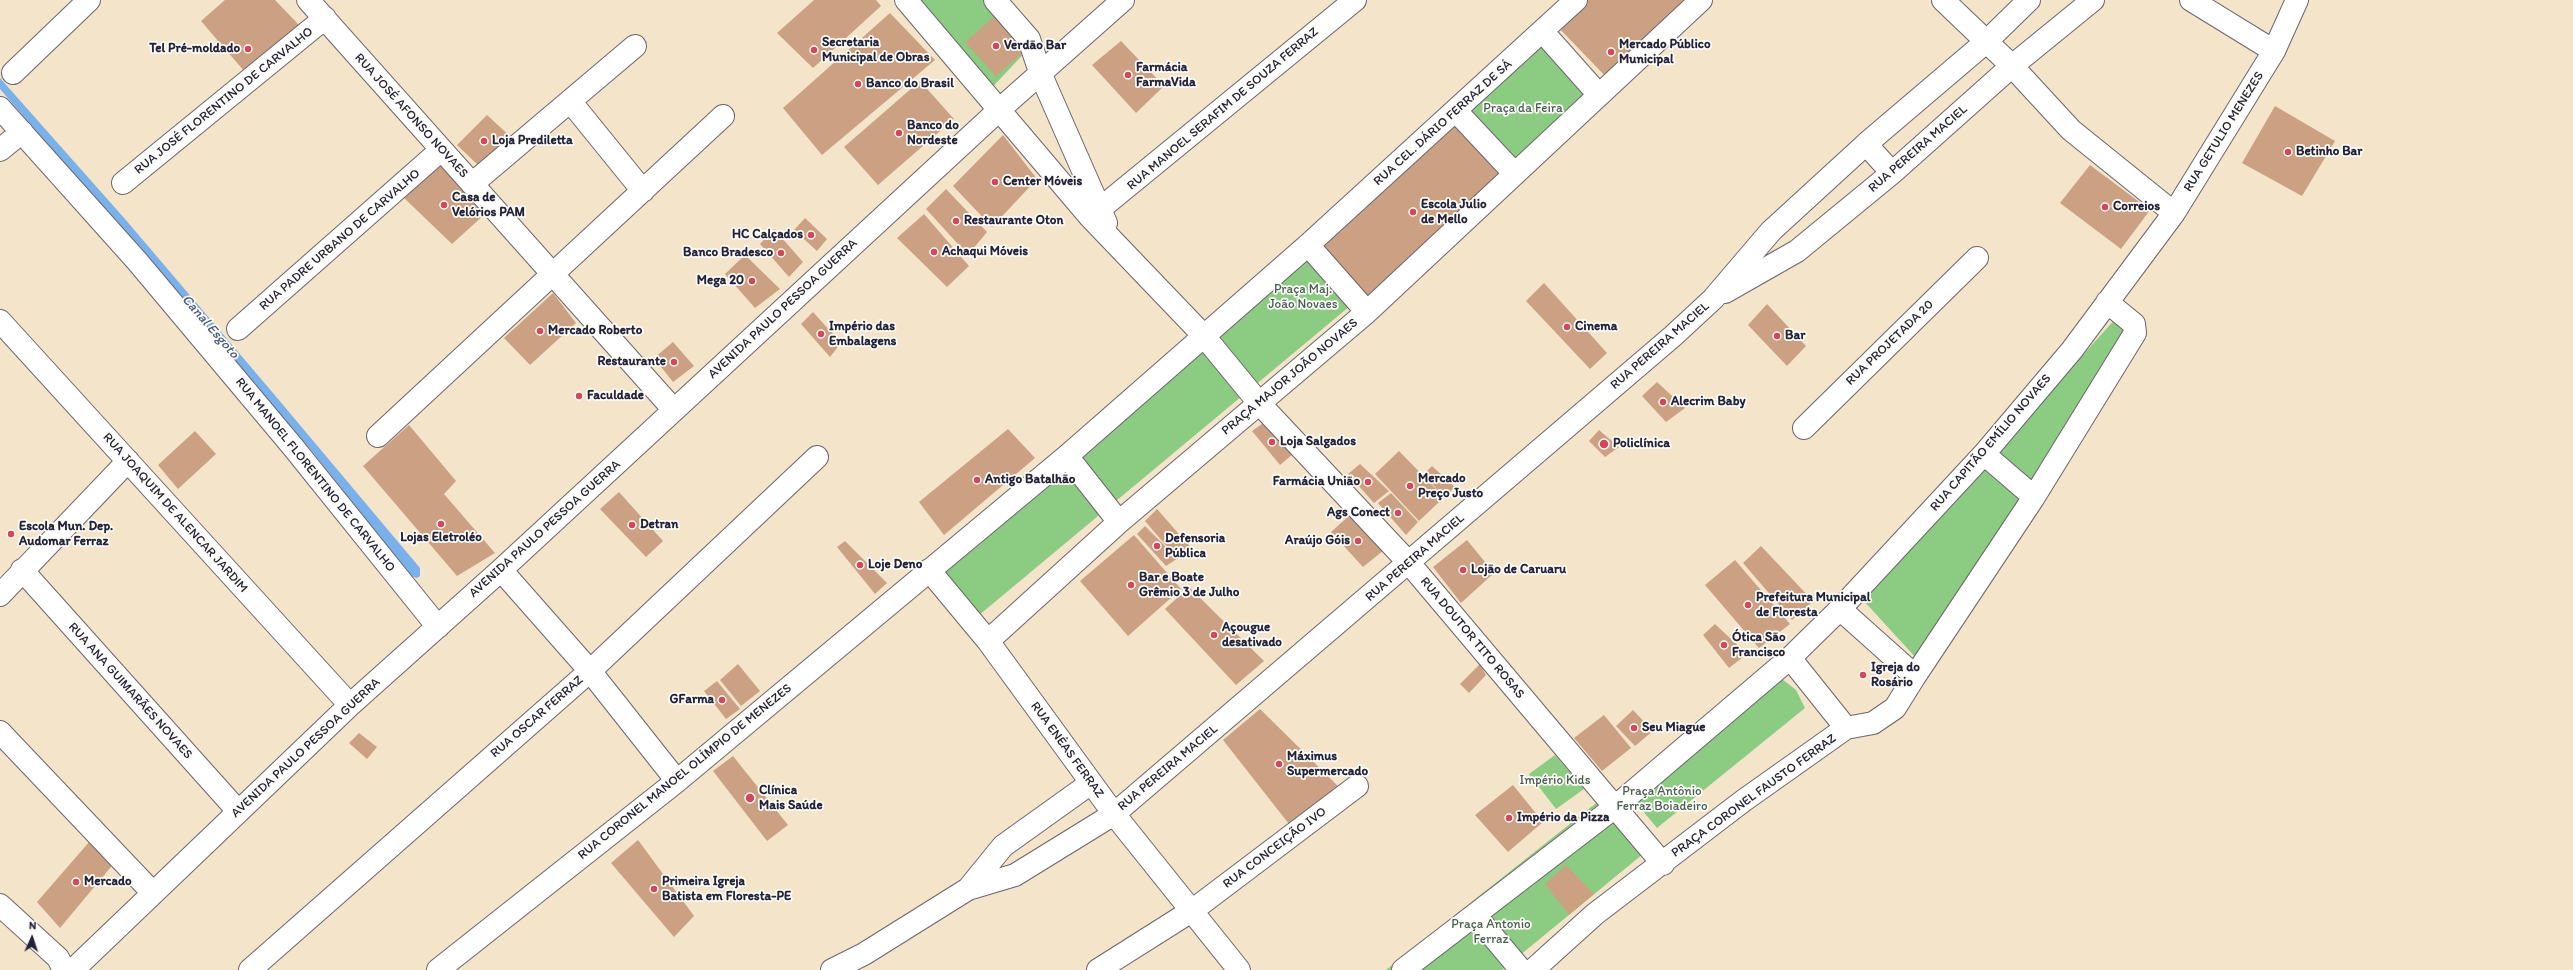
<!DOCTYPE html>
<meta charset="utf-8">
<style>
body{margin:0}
#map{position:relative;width:2573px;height:970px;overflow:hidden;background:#f3e4ca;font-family:Itim,sans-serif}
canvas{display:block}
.north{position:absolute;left:12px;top:918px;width:40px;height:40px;-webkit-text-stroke:3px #fdfcf7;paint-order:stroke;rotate:3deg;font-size:11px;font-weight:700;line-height:16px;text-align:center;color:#22223b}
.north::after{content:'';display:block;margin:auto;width:14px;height:18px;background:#22223b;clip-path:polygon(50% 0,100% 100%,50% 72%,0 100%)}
</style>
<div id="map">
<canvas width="2573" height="970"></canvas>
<div class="north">N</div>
</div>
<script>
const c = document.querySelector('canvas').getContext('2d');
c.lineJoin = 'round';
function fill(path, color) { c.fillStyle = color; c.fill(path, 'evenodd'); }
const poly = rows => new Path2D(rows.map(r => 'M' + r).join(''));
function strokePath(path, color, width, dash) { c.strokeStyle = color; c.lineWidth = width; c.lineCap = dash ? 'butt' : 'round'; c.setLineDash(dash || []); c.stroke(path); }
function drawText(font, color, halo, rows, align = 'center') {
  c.font = font + ' Itim,sans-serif'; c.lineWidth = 3.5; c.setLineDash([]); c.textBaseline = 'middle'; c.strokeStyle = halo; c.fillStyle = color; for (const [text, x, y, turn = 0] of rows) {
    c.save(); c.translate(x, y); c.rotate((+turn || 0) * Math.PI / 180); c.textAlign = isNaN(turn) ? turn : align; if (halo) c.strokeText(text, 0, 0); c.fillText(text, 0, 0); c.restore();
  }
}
const green = poly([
 [902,0,992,0,1032,45,985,95],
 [1544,43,1590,95,1518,161,1469,110],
 [1308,245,1356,301,978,616,939,566],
 [2117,317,2133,330,1917,659,1863,600],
 [1782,679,1796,690,1805,708,1657,828,1633,799],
 [1555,755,1584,789,1556,809,1529,774],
 [1605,796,1649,849,1502,970,1386,970]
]);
const water = poly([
 [0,78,125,219,273,393,420,568,420,576,417,578,411,576,311,450,0,89]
]);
const building = poly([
 [225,0,275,0,299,25,245,72,201,21],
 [814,0,876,0,881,6,813,68,777,33],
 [1577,0,1696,0,1610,81,1554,23],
 [890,13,935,60,822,155,783,108],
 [995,16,1026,50,996,76,965,42],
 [1121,41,1164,86,1136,113,1092,65],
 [920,81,954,119,878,185,844,147],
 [2275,106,2335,141,2302,196,2242,163],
 [487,115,512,138,479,166,457,145],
 [1456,119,1508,176,1369,300,1321,247],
 [1003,135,1037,179,992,227,953,186],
 [438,163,485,214,452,244,402,196],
 [2090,165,2150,210,2121,249,2060,203],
 [946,189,987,232,968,255,926,209],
 [924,214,969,266,947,287,897,238],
 [805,218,827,239,817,251,794,230],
 [774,229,803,262,789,277,760,244],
 [745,255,780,289,755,308,725,274],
 [1544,283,1607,353,1590,369,1526,301],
 [553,293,576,323,530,365,504,338],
 [1767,304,1806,346,1787,366,1748,325],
 [813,312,841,343,830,357,801,324],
 [673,342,694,366,673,382,654,358],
 [1657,382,1685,408,1666,422,1642,396],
 [1266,421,1293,454,1280,465,1252,431],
 [409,425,456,481,444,494,495,553,457,576,363,466],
 [1008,429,1035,458,944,535,919,502],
 [1599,430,1619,447,1605,457,1589,441],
 [195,431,216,454,178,489,158,465],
 [1399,451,1440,493,1424,474,1432,466,1455,487,1419,521,1375,474],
 [1360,464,1389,491,1374,503,1348,474],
 [619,492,663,541,646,557,600,509],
 [1391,493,1418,522,1406,535,1378,503],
 [1157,509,1192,549,1166,566,1137,534,1145,526,1174,555,1145,521],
 [1352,513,1384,550,1363,567,1331,532],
 [1134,535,1181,589,1128,636,1080,581],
 [1467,540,1494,573,1461,603,1433,567],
 [845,541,887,583,875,594,837,547],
 [1761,546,1813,601,1792,620,1743,563],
 [1735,560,1790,624,1759,648,1705,585],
 [1189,587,1264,661,1236,685,1165,609],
 [1715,624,1747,654,1729,668,1703,635],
 [738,664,760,691,741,706,720,680],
 [1480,664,1486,675,1469,693,1460,684],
 [717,681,740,709,726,719,704,691],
 [1260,709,1340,788,1289,824,1223,740],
 [1633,710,1653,731,1635,746,1616,726],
 [1604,715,1631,748,1602,771,1574,738],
 [359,733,377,747,367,759,349,743],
 [733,756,788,825,767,841,713,771],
 [1513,785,1543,822,1508,852,1475,815],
 [638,840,694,916,674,937,611,863],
 [90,841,115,862,60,928,37,902],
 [1566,865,1594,894,1569,915,1545,884]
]);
const minor = poly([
 [308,0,674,410],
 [906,0,1090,217,1204,336,1259,403,1409,563,1663,864],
 [995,0,1029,39,1041,75,1106,223],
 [1943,0,2012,66,2071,130,2174,213],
 [2191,0,2274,51],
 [1543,32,1599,95],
 [13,73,89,0],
 [570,101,643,191],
 [0,108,137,261,293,447,438,627],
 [1456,111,1515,174],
 [1866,144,1892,173],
 [0,150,22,132],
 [123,183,325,18],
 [472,184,635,46],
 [1090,217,1355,0],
 [1308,245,1367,312],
 [1725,292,1797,251,1892,173,2012,66,2093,0],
 [0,321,350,705],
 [238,329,441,150],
 [1804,428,1977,258],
 [378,436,723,116],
 [1984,454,2034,497],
 [1067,456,1119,522],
 [22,570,238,811],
 [501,570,590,671,677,781],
 [929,570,988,641,1114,814,1239,970],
 [0,595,128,461],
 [988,641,1119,522,1367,312,1701,0],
 [1790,658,1846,728],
 [1915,676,2034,497,2135,333,2134,324,2107,302],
 [0,732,153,893],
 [968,889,1003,846,1091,783],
 [0,905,58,958,64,970],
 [1475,915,1521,970],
 [73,970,350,705,501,570,999,110,1123,0],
 [250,970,590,671,817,457],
 [438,970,677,781,1067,456,1308,245,1576,0],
 [832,970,864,954,968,889,1015,875,1114,814,1673,336,1713,299,1771,231,1866,144,1987,41,2029,0],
 [1098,970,1193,910,1357,786],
 [1403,970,1615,807,1790,658,1840,609,1984,454,2072,350,2174,213,2274,51,2297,0],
 [1533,970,1595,914,1743,801,1846,728,1873,723,1895,708,1915,676,1840,609]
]);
const markers = [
 [996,46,4,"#d1495b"],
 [248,49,4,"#d1495b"],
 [814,50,4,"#d1495b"],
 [1611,52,4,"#d1495b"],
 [1128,75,4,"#d1495b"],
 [858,84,4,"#d1495b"],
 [899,133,4,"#d1495b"],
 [484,141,4,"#d1495b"],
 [2288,152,4,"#d1495b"],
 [995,182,4,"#d1495b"],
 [444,205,4,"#d1495b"],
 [2105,207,4,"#d1495b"],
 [1413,212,4,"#d1495b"],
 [956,221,4,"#d1495b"],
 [811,235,4,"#d1495b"],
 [934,252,4,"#d1495b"],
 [781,253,4,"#d1495b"],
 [752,281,4,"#d1495b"],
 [1567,327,4,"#d1495b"],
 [540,331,4,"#d1495b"],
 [821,334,4,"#d1495b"],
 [1777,336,4,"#d1495b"],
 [674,362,4,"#d1495b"],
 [579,396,4,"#d1495b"],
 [1663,402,4,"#d1495b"],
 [1272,442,4,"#d1495b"],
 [1604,444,5,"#d1495b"],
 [977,480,4,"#d1495b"],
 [1368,482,4,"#d1495b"],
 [1410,486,4,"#d1495b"],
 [1398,513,4,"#d1495b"],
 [441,524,4,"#d1495b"],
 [632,525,4,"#d1495b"],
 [11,534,4,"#d1495b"],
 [1358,541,4,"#d1495b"],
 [1157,546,4,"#d1495b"],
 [860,565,4,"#d1495b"],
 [1463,570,4,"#d1495b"],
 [1131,585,4,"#d1495b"],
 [1748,605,4,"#d1495b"],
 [1214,635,4,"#d1495b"],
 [1724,645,4,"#d1495b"],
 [1863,675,4,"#d1495b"],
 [722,700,4,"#d1495b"],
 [1634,728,4,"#d1495b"],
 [1279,764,4,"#d1495b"],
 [750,798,5,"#d1495b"],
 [1509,818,4,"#d1495b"],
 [76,882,4,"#d1495b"],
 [654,889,4,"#d1495b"]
];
const poiNames = [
 ["Secretaria",822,43],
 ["Municipal de Obras",822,58],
 ["Mercado Público",1619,45],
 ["Municipal",1619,60],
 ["Verdão Bar",1004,46],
 ["Tel Pré-moldado",240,49,"right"],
 ["Farmácia",1136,68],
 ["FarmaVida",1136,83],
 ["Banco do Brasil",866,84],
 ["Banco do",907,126],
 ["Nordeste",907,141],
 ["Loja Prediletta",492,141],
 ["Betinho Bar",2296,152],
 ["Center Móveis",1003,182],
 ["Casa de",452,198],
 ["Velórios PAM",452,213],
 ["Escola Julio",1421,205],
 ["de Mello",1421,220],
 ["Correios",2113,207],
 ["Restaurante Oton",964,221],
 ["HC Calçados",803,235,"right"],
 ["Achaqui Móveis",942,252],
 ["Banco Bradesco",773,253,"right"],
 ["Mega 20",744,281,"right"],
 ["Império das",829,327],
 ["Embalagens",829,342],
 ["Cinema",1575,327],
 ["Mercado Roberto",548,331],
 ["Bar",1785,336],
 ["Restaurante",666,362,"right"],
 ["Faculdade",587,396],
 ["Alecrim Baby",1671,402],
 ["Loja Salgados",1280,442],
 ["Policlínica",1613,444],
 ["Mercado",1418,479],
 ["Preço Justo",1418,494],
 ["Antigo Batalhão",985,480],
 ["Farmácia União",1360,482,"right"],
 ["Ags Conect",1390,513,"right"],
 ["Detran",640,525],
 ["Escola Mun. Dep.",19,527],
 ["Audomar Ferraz",19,542],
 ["Lojas Eletroléo",441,538,"center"],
 ["Defensoria",1165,539],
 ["Pública",1165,554],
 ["Araújo Góis",1350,541,"right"],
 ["Loje Deno",868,565],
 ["Lojão de Caruaru",1471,570],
 ["Bar e Boate",1139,578],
 ["Grêmio 3 de Julho",1139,593],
 ["Prefeitura Municipal",1756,598],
 ["de Floresta",1756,613],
 ["Açougue",1222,628],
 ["desativado",1222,643],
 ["Ótica São",1732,638],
 ["Francisco",1732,653],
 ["Igreja do",1871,668],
 ["Rosário",1871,683],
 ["GFarma",714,700,"right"],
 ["Seu Miague",1642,728],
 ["Máximus",1287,757],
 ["Supermercado",1287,772],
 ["Clínica",759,791],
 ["Mais Saúde",759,806],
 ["Império da Pizza",1517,818],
 ["Mercado",84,882],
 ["Primeira Igreja",662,882],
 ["Batista em Floresta-PE",662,897]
];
const streetNames = [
 ["RUA JOSÉ FLORENTINO DE CARVALHO",224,101,-39],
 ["RUA MANOEL SERAFIM DE SOUZA FERRAZ",1223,109,-40],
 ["RUA JOSÉ AFONSO NOVAES",411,116,48],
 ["RUA CEL. DÁRIO FERRAZ DE SÁ",1443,123,-42],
 ["RUA GETULIO MENEZES",2224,132,-58],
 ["RUA PEREIRA MACIEL",1918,149,-41],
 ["RUA PADRE URBANO DE CARVALHO",340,240,-41],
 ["AVENIDA PAULO PESSOA GUERRA",783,309,-43],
 ["RUA PROJETADA 20",1890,343,-44],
 ["RUA PEREIRA MACIEL",1660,346,-41],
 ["PRAÇA MAJOR JOÃO NOVAES",1290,377,-40],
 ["RUA CAPITÃO EMÍLIO NOVAES",1991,443,-49],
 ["RUA MANOEL FLORENTINO DE CARVALHO",315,475,51],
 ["RUA JOAQUIM DE ALENCAR JARDIM",175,513,48],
 ["AVENIDA PAULO PESSOA GUERRA",545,529,-42],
 ["RUA PEREIRA MACIEL",1415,558,-41],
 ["RUA DOUTOR TITO ROSAS",1472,638,50],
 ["RUA ANA GUIMARÃES NOVAES",130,691,48],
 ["RUA OSCAR FERRAZ",537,717,-41],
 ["AVENIDA PAULO PESSOA GUERRA",306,748,-43],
 ["RUA ENÉAS FERRAZ",1067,750,54],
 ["RUA PEREIRA MACIEL",1168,768,-40],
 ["RUA CORONEL MANOEL OLÍMPIO DE MENEZES",685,772,-39],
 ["PRAÇA CORONEL FAUSTO FERRAZ",1754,796,-36],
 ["RUA CONCEIÇÃO IVO",1275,848,-37]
];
const parkNames = [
 ["Praça da Feira",1523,109],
 ["Praça Maj.",1303,290],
 ["João Novaes",1303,305],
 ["Império Kids",1555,781],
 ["Praça Antônio",1662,792],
 ["Ferraz Boiadeiro",1662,807],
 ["Praça Antonio",1491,925],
 ["Ferraz",1491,940]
];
const waterNames = [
 ["Canal Esgoto",210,327,49]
];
fill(green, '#8ccb82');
fill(water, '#7bb1ea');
fill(building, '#cca183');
strokePath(minor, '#6b666d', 24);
strokePath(minor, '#fff', 22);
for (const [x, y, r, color] of markers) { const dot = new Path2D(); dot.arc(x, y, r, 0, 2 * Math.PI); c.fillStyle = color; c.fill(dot); strokePath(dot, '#fdfcf7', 1.5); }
drawText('bold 13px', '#22223b', '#fdfcf7', poiNames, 'left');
drawText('13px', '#22223b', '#fdfcf7', streetNames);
drawText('13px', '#475d54', '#fdfcf7', parkNames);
drawText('italic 14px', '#465b81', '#fdfcf7', waterNames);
</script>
